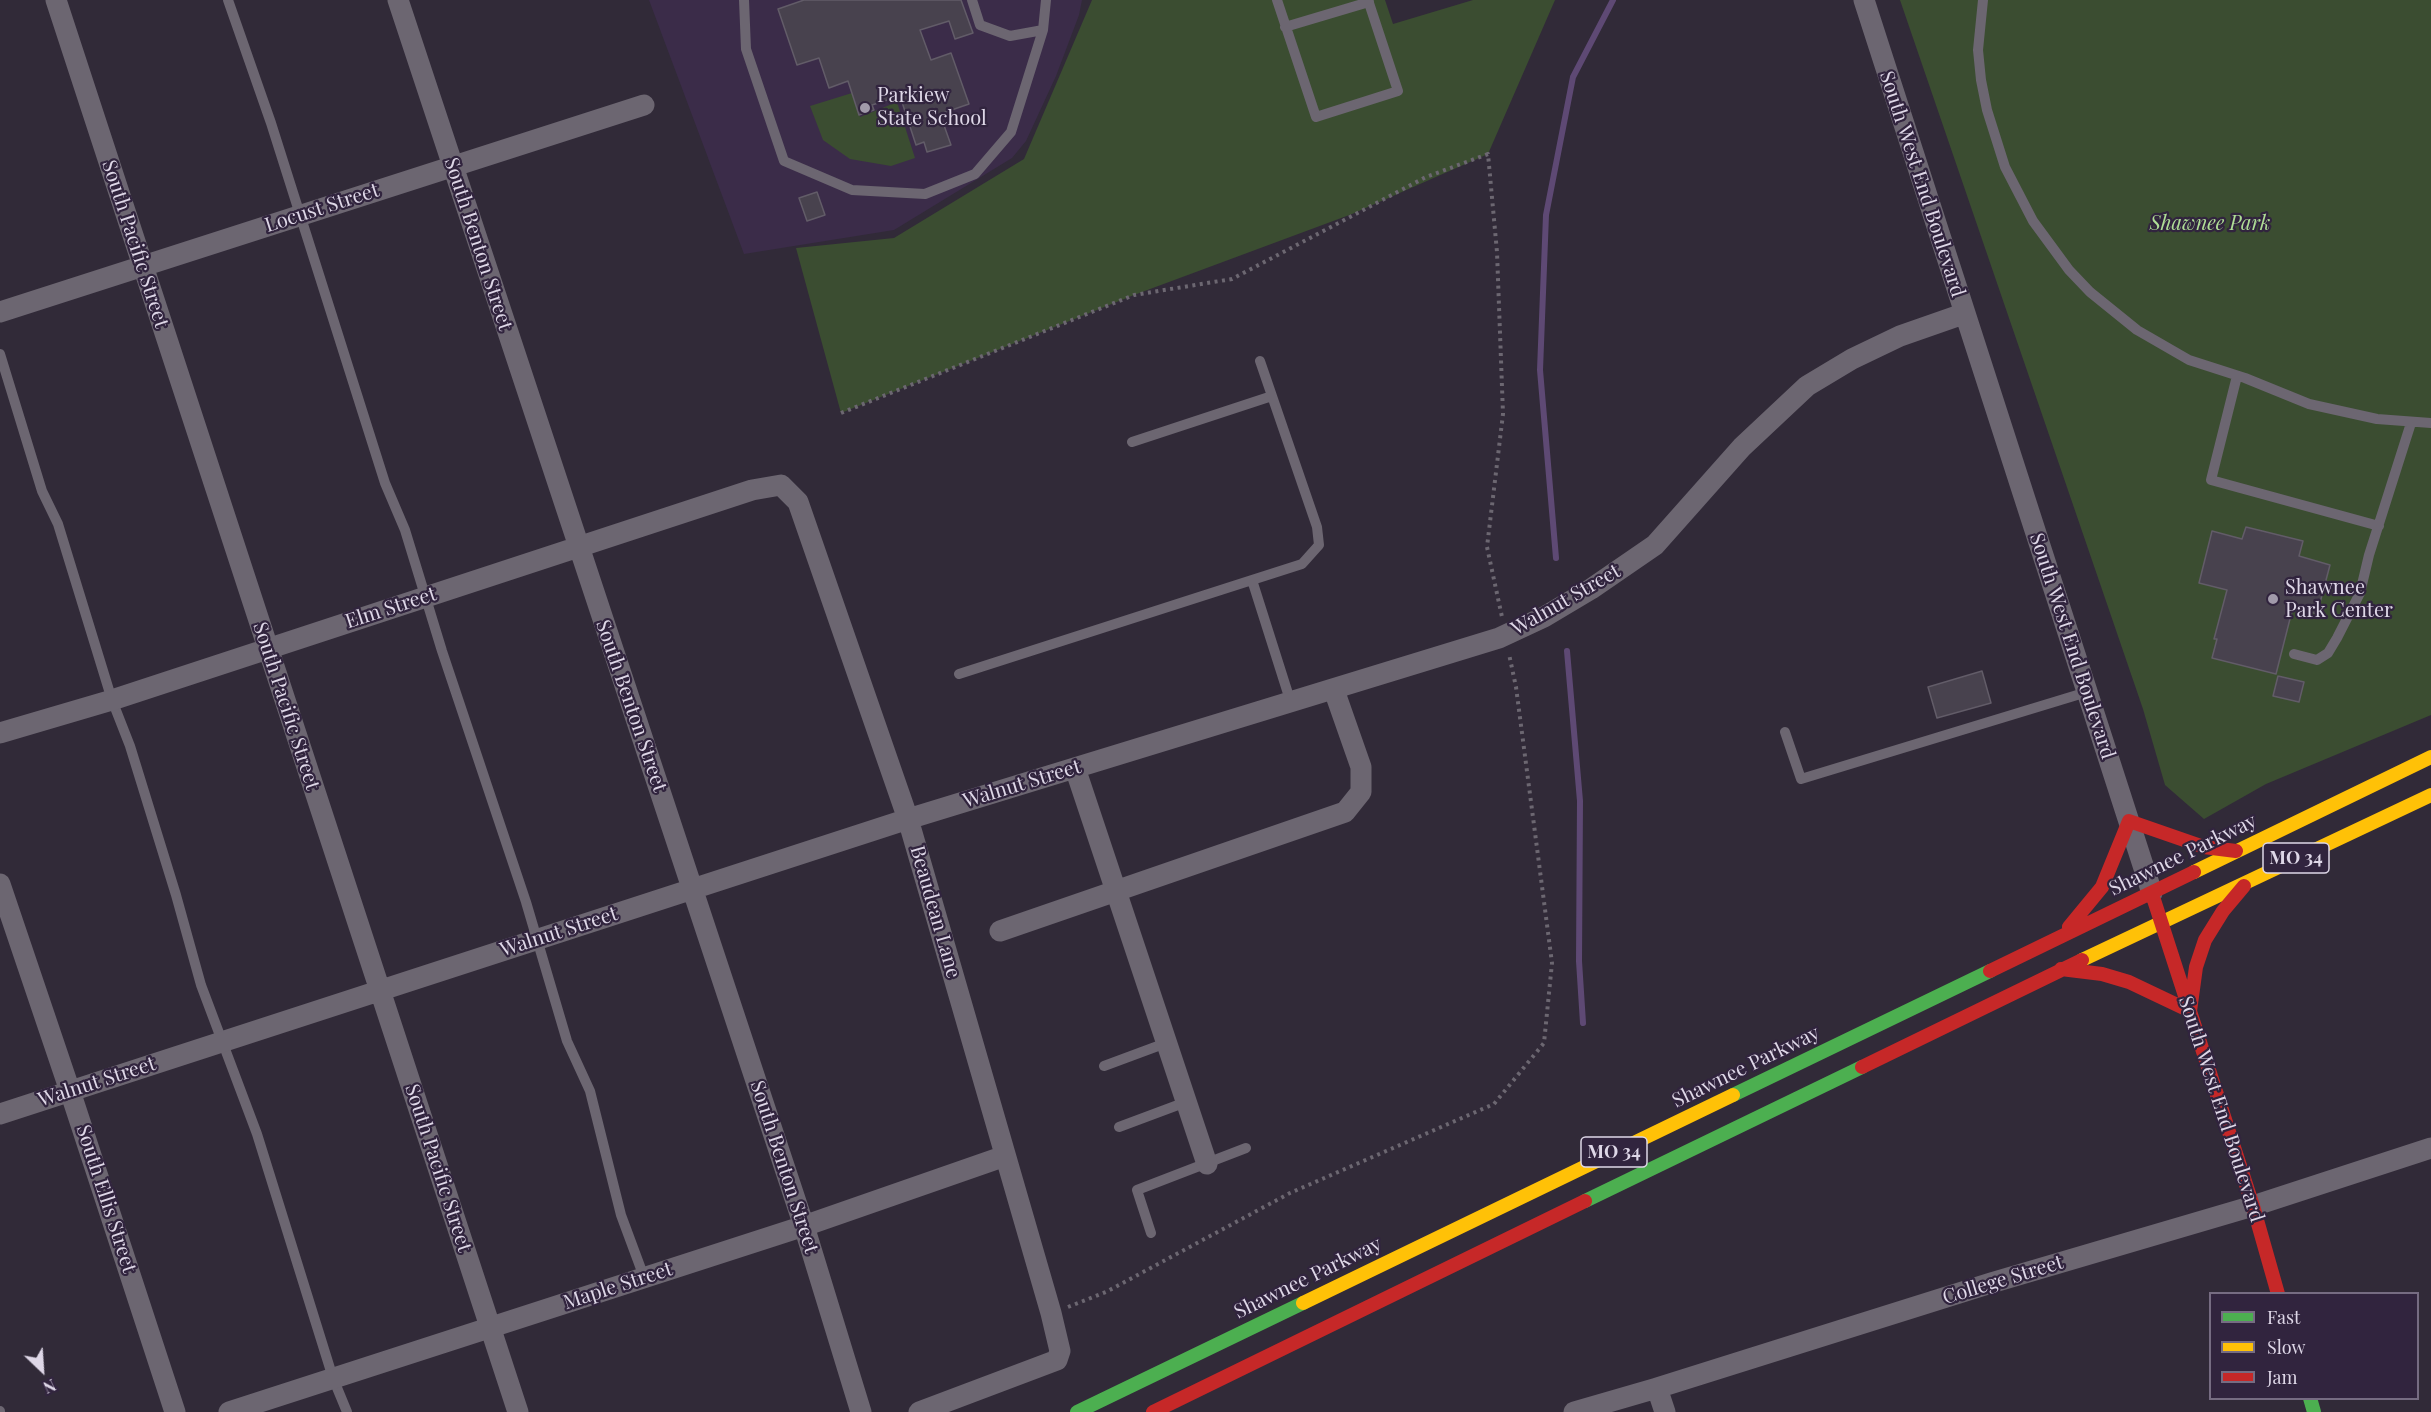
<!DOCTYPE html>
<style>
body{margin:0}
#map{position:relative;width:2431px;height:1412px;overflow:hidden;background:#312a38;font-family:"Playfair Display",serif}
canvas{display:block}
.legend{position:absolute;left:2209px;top:1292px;width:210px;height:108px;box-sizing:border-box;background:#31243e;border:2px solid #766c82;margin:0;padding:8px 10px;list-style:none;font-size:18px;color:#ded7e7}
.legend li{display:flex;align-items:center;gap:12px;height:30px}
.legend b{width:30px;border:2px solid #766c82}
.north{position:absolute;left:12px;top:1340px;width:60px;height:60px;-webkit-text-stroke:4px #31243e;paint-order:stroke;rotate:155deg;font-size:16px;font-weight:700;line-height:24px;text-align:center;color:#ded7e7}
.north::after{content:'';display:block;margin:auto;width:21px;height:27px;background:#ded7e7;clip-path:polygon(50% 0,100% 100%,50% 72%,0 100%)}
</style>
<div id="map">
<canvas width="2431" height="1412"></canvas>
<ul class="legend">
<li><b style="height:8px;background:#4caf50"></b>Fast</li>
<li><b style="height:8px;background:#ffc107"></b>Slow</li>
<li><b style="height:8px;background:#c62828"></b>Jam</li>
</ul>
<div class="north">N</div>
</div>
<script>
const c = document.querySelector('canvas').getContext('2d');
c.lineJoin = 'round';
function fill(path, color) { c.fillStyle = color; c.fill(path, 'evenodd'); }
const poly = rows => new Path2D(rows.map(r => 'M' + r).join(''));
function strokePath(path, color, width, dash) { c.strokeStyle = color; c.lineWidth = width; c.lineCap = dash ? 'butt' : 'round'; c.setLineDash(dash || []); c.stroke(path); }
function drawText(font, color, halo, rows, align = 'center') {
  c.font = font + ' "Playfair Display",serif'; c.lineWidth = 4.5; c.setLineDash([]); c.textBaseline = 'middle'; c.strokeStyle = halo; c.fillStyle = color; for (const [text, x, y, turn = 0] of rows) {
    c.save(); c.translate(x, y); c.rotate((+turn || 0) * Math.PI / 180); c.textAlign = isNaN(turn) ? turn : align; if (halo) c.strokeText(text, 0, 0); c.fillText(text, 0, 0); c.restore();
  }
}
const built = poly([
 [649,0,1082,0,1079,15,1056,76,1026,141,1012,158,894,230,744,254]
]);
const green = poly([
 [1092,0,1385,0,1393,24,1473,0,1555,0,1488,154,1352,214,1134,295,841,413,796,248,894,238,1024,159],
 [1900,0,2431,0,2431,715,2266,784,2204,819,2165,785,2143,709],
 [852,93,860,117,897,102,915,158,891,166,850,159,823,140,810,106]
]);
const stream = poly([
 [1556,558,1540,370,1546,215,1573,77,1613,0],
 [1567,651,1580,801,1579,961,1583,1023]
]);
const building = poly([
 [804,0,961,0,973,33,955,39,949,21,920,30,931,60,951,53,969,104,940,114,951,145,927,152,924,142,916,145,900,96,872,105,874,110,859,115,848,81,829,88,819,58,797,65,778,9,804,0],
 [817,192,825,215,807,221,799,198,817,192],
 [2246,527,2303,541,2299,556,2330,565,2317,614,2293,607,2276,674,2212,658,2217,639,2214,639,2227,590,2199,583,2212,531,2242,539,2246,527],
 [1982,671,1991,703,1937,718,1928,687,1982,671],
 [2278,676,2304,682,2299,702,2273,696,2278,676]
]);
const path = poly([
 [841,413,1134,295,1232,279,1426,177,1488,154,1497,252,1503,414,1487,547,1502,617],
 [1068,1307,1106,1292,1290,1193,1494,1104,1544,1043,1552,963,1516,687,1509,654]
]);
const lane = poly([
 [228,0,271,123,385,483,405,530,442,651,526,902,567,1041,590,1091,621,1215,644,1277],
 [744,0,746,49,784,161,852,190,925,194,975,174,1011,132,1043,30,1046,0],
 [972,0,980,25,1010,36,1043,30],
 [1277,0,1316,117,1398,91,1368,0],
 [1983,0,1978,50,1981,80,1987,110,2005,167,2033,221,2069,270,2090,292,2137,330,2189,360,2245,378,2309,404,2377,419,2431,423],
 [1285,27,1369,2],
 [0,354,42,491,58,524,112,700,130,746,176,895,201,985,257,1134,333,1378,347,1412],
 [2237,376,2211,480,2379,526],
 [1132,442,1272,396],
 [1252,580,1302,564,1319,545,1317,527,1260,361],
 [2294,654,2317,660,2328,653,2337,638,2360,593,2369,555,2411,423],
 [959,674,1252,580,1291,703],
 [1785,732,1801,779,2087,692],
 [1104,1066,1166,1043],
 [1119,1127,1186,1102],
 [1151,1233,1137,1190,1246,1148],
 [0,1411,0,1412]
]);
const street = poly([
 [56,0,518,1412],
 [398,0,804,1226,861,1412],
 [1864,0,2152,893],
 [0,312,644,105],
 [0,733,112,700,752,490,781,485,798,502,908,819,1051,1313,1060,1351,1057,1360,919,1412],
 [1075,768,1207,1164],
 [0,884,70,1091,175,1412],
 [1000,931,1345,812,1361,792,1361,767,1334,690],
 [0,1114,908,819,1499,638,1544,617,1591,589,1655,545,1742,447,1807,386,1852,359,1900,336,1963,314],
 [1657,1388,1665,1412],
 [229,1412,804,1226,1005,1156],
 [1574,1412,1657,1388,1991,1283,2253,1206,2431,1148]
]);
const fast = poly([
 [1733,1095,1990,971],
 [1585,1201,1862,1067],
 [2310,1398,2314,1412],
 [1077,1412,1303,1303]
]);
const slow = poly([
 [2194,872,2431,757],
 [2082,960,2431,795],
 [1303,1303,1733,1095]
]);
const jam = poly([
 [2154,900,2253,1206,2278,1294],
 [2069,927,2102,887,2129,821,2204,847,2236,851],
 [2061,969,2102,974,2129,982,2190,1011,2196,967,2205,940,2223,911,2244,886],
 [1990,971,2194,872],
 [1862,1067,2082,960],
 [1153,1412,1585,1201]
]);
const markers = [
 [865,108,6,"#a19aaa"],
 [2273,599,6,"#a19aaa"]
];
const shields = [
 [2296,858,66],
 [1614,1152,66]
];
const shieldNames = [
 ["MO 34",2296,858],
 ["MO 34",1614,1152]
];
const poiNames = [
 ["Parkiew",877,96],
 ["State School",877,119],
 ["Shawnee",2285,588],
 ["Park Center",2285,611]
];
const streetNames = [
 ["South West End Boulevard",1922,184,72],
 ["Locust Street",322,208,-18],
 ["South Pacific Street",135,244,72],
 ["South Benton Street",478,244,72],
 ["Walnut Street",1566,600,-30],
 ["Elm Street",391,608,-18],
 ["South West End Boulevard",2072,646,72],
 ["South Pacific Street",286,706,72],
 ["South Benton Street",631,706,71],
 ["Walnut Street",1022,784,-17],
 ["Shawnee Parkway",2183,855,-26],
 ["Beaudean Lane",935,912,74],
 ["Walnut Street",559,932,-18],
 ["Shawnee Parkway",1746,1067,-26],
 ["Walnut Street",97,1082,-18],
 ["South West End Boulevard",2221,1109,72],
 ["South Benton Street",784,1167,72],
 ["South Pacific Street",438,1168,72],
 ["South Ellis Street",106,1199,72],
 ["Shawnee Parkway",1308,1278,-26],
 ["College Street",2003,1280,-17],
 ["Maple Street",618,1286,-18]
];
const parkNames = [
 ["Shawnee Park",2210,224]
];
fill(built, '#3b2c49');
fill(green, '#3b4d31');
strokePath(stream, '#5e4974', 6);
fill(building, '#48424e');
strokePath(building, '#625c68', 1.5);
strokePath(path, '#6c6771', 4, [3, 4.5]);
strokePath(lane, '#6c6671', 10);
strokePath(street, '#6c6671', 21);
strokePath(fast, '#4caf50', 14);
strokePath(slow, '#ffc107', 14);
strokePath(jam, '#c62828', 14);
for (const [x, y, r, color] of markers) { const dot = new Path2D(); dot.arc(x, y, r, 0, 2 * Math.PI); c.fillStyle = color; c.fill(dot); strokePath(dot, '#31243e', 2); }
for (const [x, y, w] of shields) { const box = new Path2D(); box.roundRect(x - w / 2, y - 15, w, 30, 4.5); c.fillStyle = '#31243e'; c.fill(box); strokePath(box, '#ded7e7', 1.5); }
drawText('bold 18px', '#ded7e7', null, shieldNames);
drawText('20px', '#ded7e7', '#31243e', poiNames, 'left');
drawText('20px', '#ded7e7', '#31243e', streetNames);
drawText('italic 20px', '#afde96', '#31243e', parkNames);
</script>
